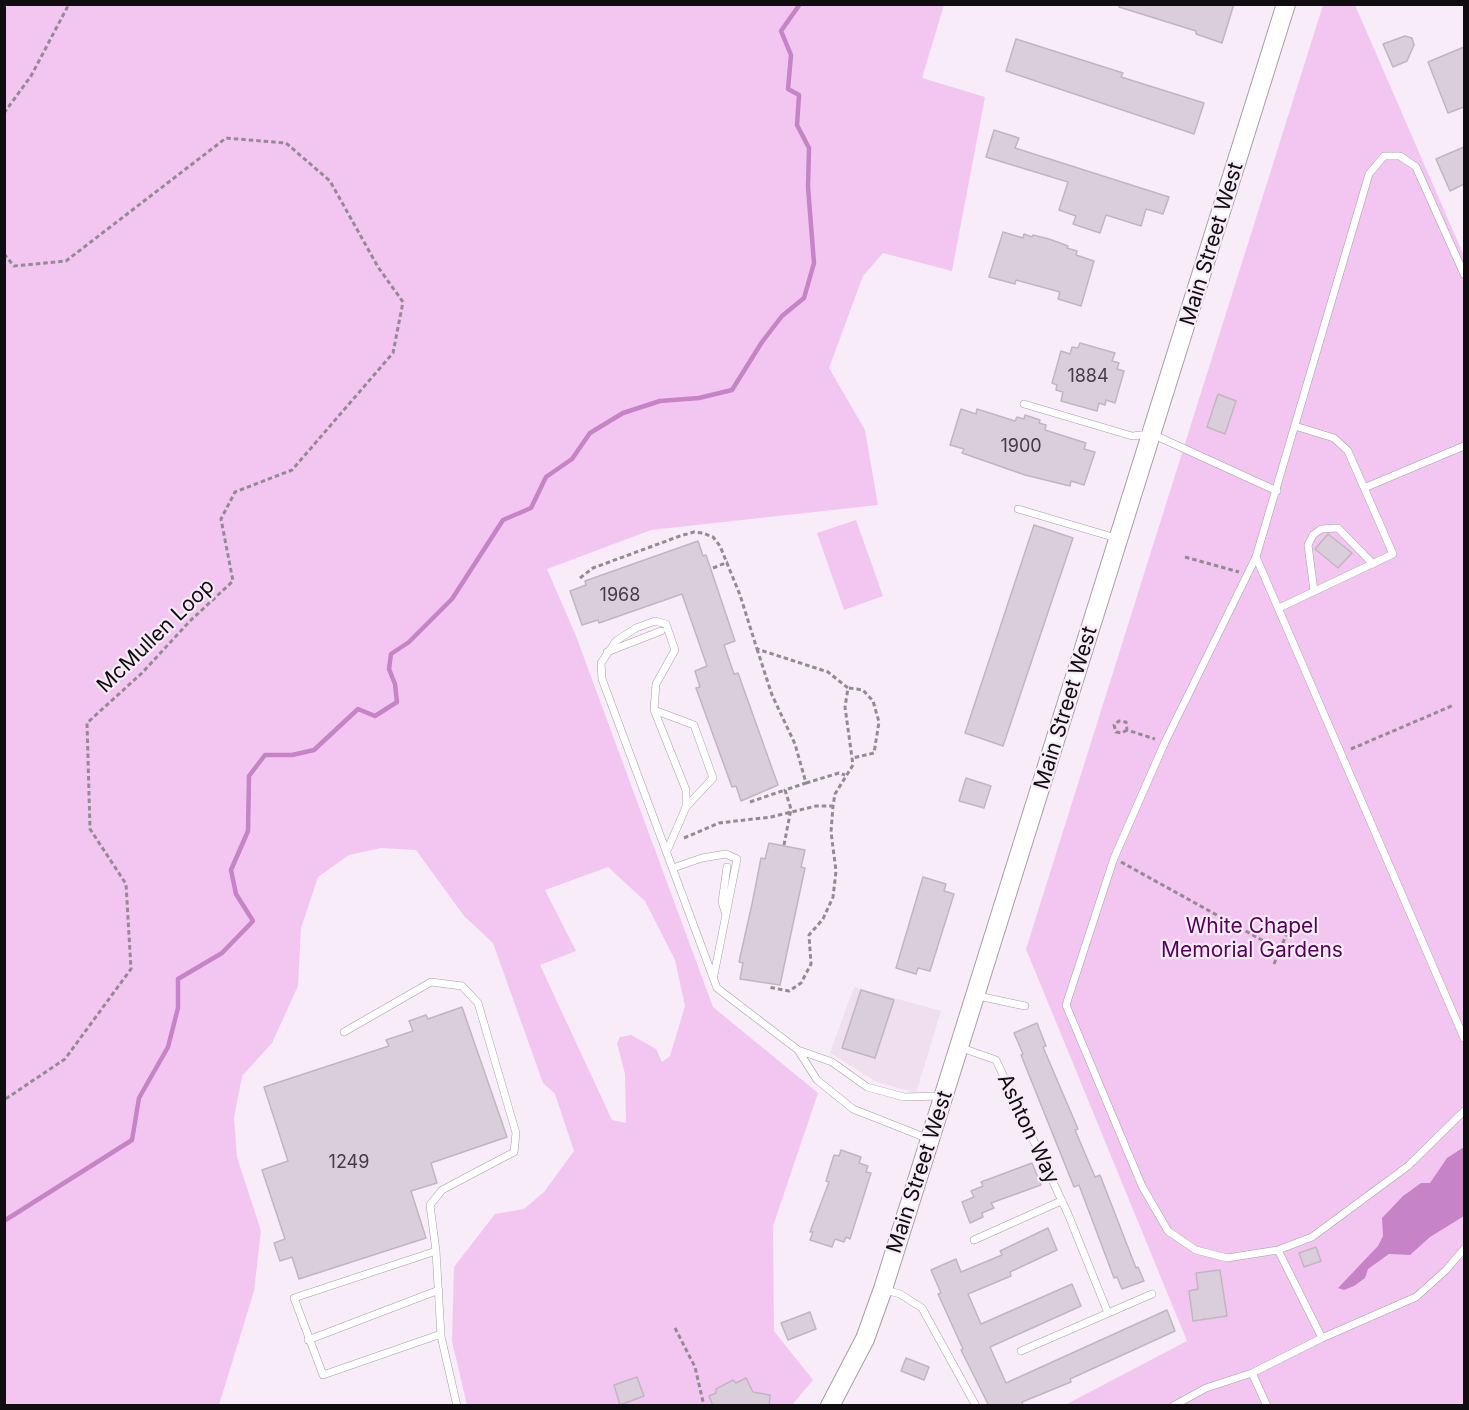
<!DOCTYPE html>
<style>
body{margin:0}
#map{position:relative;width:1469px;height:1410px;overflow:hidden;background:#f7ecf7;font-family:Inter,sans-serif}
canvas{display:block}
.frame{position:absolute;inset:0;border:6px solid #100d10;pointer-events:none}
</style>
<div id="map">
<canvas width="1469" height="1410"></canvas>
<div class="frame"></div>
</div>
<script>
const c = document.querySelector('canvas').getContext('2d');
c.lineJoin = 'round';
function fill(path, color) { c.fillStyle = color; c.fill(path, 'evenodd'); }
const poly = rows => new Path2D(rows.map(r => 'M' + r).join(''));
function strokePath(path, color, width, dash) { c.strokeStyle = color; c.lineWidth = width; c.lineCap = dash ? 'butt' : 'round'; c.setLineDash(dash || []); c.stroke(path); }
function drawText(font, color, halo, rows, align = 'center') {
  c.font = font + ' Inter,sans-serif'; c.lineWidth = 4.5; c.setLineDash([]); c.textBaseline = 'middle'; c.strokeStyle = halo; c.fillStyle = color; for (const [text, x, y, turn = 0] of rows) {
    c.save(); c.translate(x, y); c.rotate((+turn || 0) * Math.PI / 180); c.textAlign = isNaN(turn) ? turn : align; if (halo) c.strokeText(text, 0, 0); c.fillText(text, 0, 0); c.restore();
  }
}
const built = poly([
 [854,987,941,1011,916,1093,877,1082,830,1053]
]);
const green = poly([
 [5,5,944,5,922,78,985,97,952,271,883,253,863,276,829,368,865,430,878,505,651,530,547,569,576,636,713,1007,818,1093,773,1226,774,1331,813,1380,792,1405,467,1405,452,1341,454,1267,495,1214,524,1209,544,1192,574,1151,555,1094,543,1083,493,943,464,916,416,850,381,848,349,855,318,877,301,928,298,986,272,1043,242,1076,234,1118,237,1157,261,1231,254,1291,219,1405,5,1406],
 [608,867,645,901,675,960,685,1006,670,1056,662,1062,656,1049,631,1035,620,1037,617,1043,625,1074,626,1123,612,1120,540,965,576,951,545,890],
 [1323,5,1355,5,1464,256,1464,1405,1065,1405,1187,1341,1026,949],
 [856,520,883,596,844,610,817,533]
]);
const water = poly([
 [1464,1147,1464,1216,1430,1237,1410,1255,1389,1254,1368,1269,1365,1278,1354,1286,1344,1290,1338,1288,1378,1246,1383,1236,1382,1218,1403,1196,1421,1183,1430,1183,1447,1158]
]);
const stream = poly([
 [4,1221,132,1140,139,1098,168,1047,178,1008,178,979,222,953,253,921,236,894,231,870,248,831,249,776,265,755,292,755,314,750,358,709,375,716,397,702,395,684,389,669,391,654,409,642,452,599,503,520,531,508,546,477,572,459,590,433,623,413,660,401,699,398,732,390,762,342,782,316,804,298,814,263,808,187,809,148,797,125,799,95,788,89,791,55,781,31,800,4]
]);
const building = poly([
 [1119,4,1234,4,1222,43,1196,34,1196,31,1119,7,1119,4],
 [1405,36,1412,38,1414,45,1407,61,1393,67,1383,44,1405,36],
 [1016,39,1123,73,1121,77,1204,103,1194,134,1006,71,1016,39],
 [1464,47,1464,107,1448,113,1428,62,1464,47],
 [994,130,1019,138,1015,148,1169,197,1163,214,1146,209,1141,226,1106,215,1100,233,1073,224,1076,216,1059,210,1068,182,986,157,994,130],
 [1464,147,1464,184,1450,191,1436,159,1464,147],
 [1003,232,1023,238,1024,234,1032,237,1033,235,1049,239,1068,246,1067,248,1077,251,1076,255,1094,261,1081,306,1058,299,1060,292,1016,280,1015,284,989,277,1003,232],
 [1080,343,1115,353,1112,361,1119,363,1117,369,1124,371,1115,403,1106,400,1105,405,1099,403,1097,411,1061,401,1063,392,1056,390,1057,385,1052,383,1061,351,1070,354,1072,347,1078,348,1080,343],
 [1218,394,1236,401,1225,434,1207,427,1218,394],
 [961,409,976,414,977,409,1015,421,1017,417,1024,419,1025,415,1040,420,1039,423,1046,425,1045,430,1086,443,1084,449,1095,452,1084,485,1071,481,1070,486,1025,475,962,453,964,449,950,445,961,409],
 [1034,525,1073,538,1003,746,965,733,1034,525],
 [1328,534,1352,553,1338,568,1315,549,1328,534],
 [698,541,703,556,706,555,735,641,724,645,734,674,738,673,778,785,741,801,736,786,732,787,696,688,700,687,695,671,707,666,682,594,599,623,598,620,582,625,570,591,586,585,585,581,698,541],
 [966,778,991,786,984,808,959,801,966,778],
 [769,843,805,850,801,867,805,868,780,985,740,979,743,963,739,962,752,904,761,858,765,859,769,843],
 [923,877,946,884,944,891,954,894,930,971,918,968,916,974,896,968,923,877],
 [861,990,894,1000,875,1058,842,1048,861,990],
 [462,1007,507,1137,431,1163,437,1183,411,1191,426,1238,299,1279,292,1257,280,1261,274,1243,285,1239,262,1170,288,1161,264,1087,389,1046,386,1040,413,1031,409,1021,426,1015,428,1019,462,1007],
 [1037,1023,1046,1046,1043,1047,1078,1129,1075,1130,1095,1177,1100,1175,1136,1268,1138,1267,1144,1281,1122,1289,1117,1277,1114,1278,1079,1185,1074,1187,1021,1055,1023,1054,1014,1033,1037,1023],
 [841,1150,861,1157,859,1163,868,1166,866,1172,871,1173,850,1239,846,1237,844,1242,835,1239,832,1247,810,1240,813,1232,810,1232,829,1182,826,1181,834,1155,839,1156,841,1150],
 [1032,1163,1041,1185,991,1203,994,1208,982,1213,983,1217,970,1223,962,1202,974,1197,971,1191,983,1186,981,1182,1032,1163],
 [1048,1228,1057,1250,1010,1272,1011,1276,968,1294,981,1324,1072,1284,1081,1306,990,1347,1006,1383,1167,1310,1175,1331,1070,1379,1071,1382,1022,1402,1023,1406,989,1406,961,1350,963,1349,938,1294,941,1293,931,1270,956,1259,961,1272,1002,1255,1000,1251,1048,1228],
 [1316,1247,1321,1261,1304,1267,1299,1253,1316,1247],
 [1220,1270,1227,1316,1193,1321,1189,1291,1198,1289,1196,1273,1220,1270],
 [810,1312,816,1329,788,1340,781,1323,810,1312],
 [906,1358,929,1367,924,1380,901,1371,906,1358],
 [637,1377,644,1396,620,1405,614,1385,637,1377],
 [746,1378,753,1392,770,1395,769,1406,713,1406,709,1396,716,1393,716,1389,733,1380,736,1383,746,1378]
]);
const path = poly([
 [4,113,31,76,69,4],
 [4,254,14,266,66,261,226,138,286,143,330,181,378,267,403,302,393,353,292,470,235,492,221,519,233,581,190,621,142,673,87,723,90,829,126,884,131,969,65,1059,4,1100],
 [1185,557,1239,572],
 [713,568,728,562],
 [580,578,593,568,680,536,694,532,703,533,713,537,720,546,740,595,757,649,828,672,848,688,845,707,853,765,835,794,833,806,831,832,836,871,833,897,823,919,809,935,811,964,801,983,789,991,768,987],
 [757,649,772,695,795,744,806,783,785,790,791,809,784,845],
 [849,688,863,690,873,701,879,722,874,753,853,758],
 [1127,730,1122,733,1116,732,1114,725,1119,721,1126,722,1127,730,1155,739],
 [1351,749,1454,705],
 [806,783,839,773,845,775],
 [750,802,785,790],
 [684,838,719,823,771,817,816,806,833,806],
 [1121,862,1280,950],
 [1274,964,1287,933],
 [675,1328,695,1367,704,1406]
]);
const service = poly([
 [1464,274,1416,167,1400,156,1384,156,1369,174,1256,557,1165,742,1114,858,1066,1005,1142,1186,1168,1231,1196,1250,1227,1258,1278,1250,1312,1237,1408,1166,1464,1111],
 [1024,404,1132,436,1152,434,1277,491],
 [1364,488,1464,446],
 [1018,509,1116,538],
 [1256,557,1464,1038],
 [1314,591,1308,545,1313,535,1321,529,1338,528,1373,564],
 [1279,608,1393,554,1348,451,1334,438,1295,426],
 [607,652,661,631],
 [654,710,694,725,713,778,686,807],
 [667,851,686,807,686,790,654,710,656,684,675,650,666,624,655,621,636,628,616,641,601,663,602,679,717,988,798,1050,832,1062,867,1087,904,1097,941,1096],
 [673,868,702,858,726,854,737,859,714,975],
 [726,915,722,902,727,867],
 [978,996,1025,1006],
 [344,1032,431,982,462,986,478,1003,516,1133,514,1152,442,1190,430,1205,436,1251,441,1336,457,1406],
 [959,1047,996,1060,1068,1214,1108,1313],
 [798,1050,817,1080,853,1109,929,1139],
 [974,1240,1061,1201],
 [1278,1250,1322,1338],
 [436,1251,294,1298,323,1375,441,1334],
 [885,1290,900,1294,922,1308,976,1406],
 [308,1340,439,1290],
 [1021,1351,1152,1294],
 [1252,1373,1267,1406],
 [1173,1406,1206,1388,1252,1373,1322,1338,1416,1297,1446,1270,1464,1249]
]);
const secondary = poly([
 [830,1406,865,1339,883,1289,1286,4]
]);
const numberNames = [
 ["1884",1088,377],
 ["1900",1021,447],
 ["1968",620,596],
 ["1249",349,1163]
];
const streetNames = [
 ["Main Street West",1212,244,-73],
 ["McMullen Loop",156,636,-44],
 ["Main Street West",1066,708,-73],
 ["Ashton Way",1028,1129,65],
 ["Main Street West",920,1172,-72]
];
const parkNames = [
 ["White Chapel",1252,927],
 ["Memorial Gardens",1252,951]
];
fill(built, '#f0dfef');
fill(green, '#f3c6f2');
fill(water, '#c683c6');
strokePath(stream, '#c683c6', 4.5);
fill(building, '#d9ced9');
strokePath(building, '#c1b6c0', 1.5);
strokePath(service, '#a89da8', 8);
strokePath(secondary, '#a89da8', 20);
strokePath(path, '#938b93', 3, [4.5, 3]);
strokePath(service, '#fff', 7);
strokePath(secondary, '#fff', 18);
drawText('18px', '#423d42', null, numberNames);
drawText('21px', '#100d10', '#f7ecf7', streetNames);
drawText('21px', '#560059', '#f7ecf7', parkNames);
</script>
